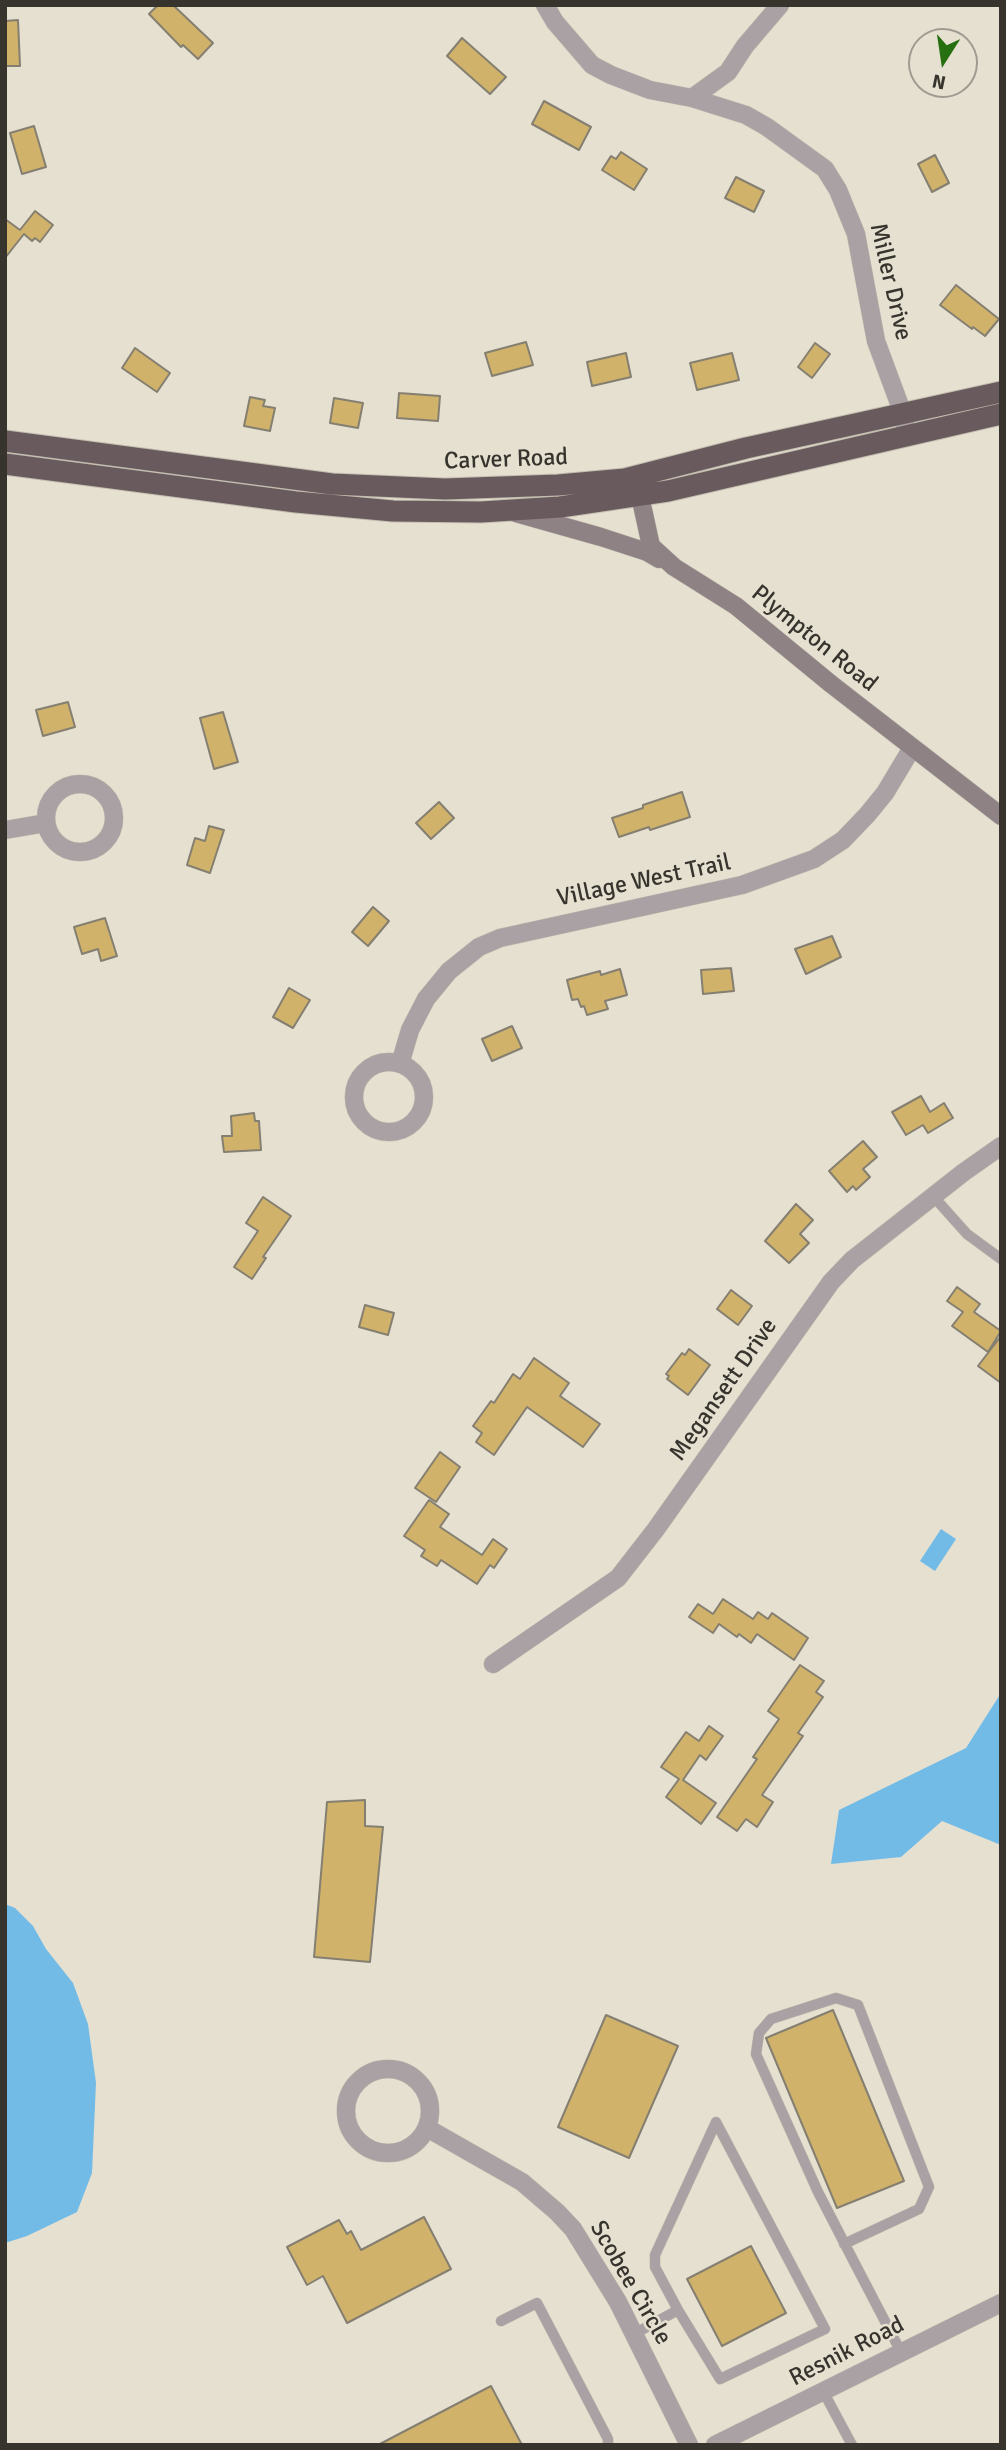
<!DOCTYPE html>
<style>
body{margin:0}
#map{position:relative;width:1006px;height:2450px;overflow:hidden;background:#e6e0d1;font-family:Signika,sans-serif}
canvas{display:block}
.frame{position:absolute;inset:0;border:7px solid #37342e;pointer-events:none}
.north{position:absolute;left:908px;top:28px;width:70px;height:70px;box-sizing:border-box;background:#e6e0d1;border:2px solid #a09b90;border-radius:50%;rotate:192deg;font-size:19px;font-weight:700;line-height:28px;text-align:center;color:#37342e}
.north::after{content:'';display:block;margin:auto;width:24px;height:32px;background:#277011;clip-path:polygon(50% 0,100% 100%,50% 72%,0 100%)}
</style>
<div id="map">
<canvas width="1006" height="2450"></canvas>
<div class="frame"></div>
<div class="north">N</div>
</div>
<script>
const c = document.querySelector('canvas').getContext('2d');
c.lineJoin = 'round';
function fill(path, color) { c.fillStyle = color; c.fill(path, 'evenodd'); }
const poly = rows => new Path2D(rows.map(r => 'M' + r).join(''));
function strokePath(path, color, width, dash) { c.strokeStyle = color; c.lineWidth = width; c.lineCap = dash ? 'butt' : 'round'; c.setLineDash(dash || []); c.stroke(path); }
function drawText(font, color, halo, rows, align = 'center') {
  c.font = font + ' Signika,sans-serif'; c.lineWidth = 5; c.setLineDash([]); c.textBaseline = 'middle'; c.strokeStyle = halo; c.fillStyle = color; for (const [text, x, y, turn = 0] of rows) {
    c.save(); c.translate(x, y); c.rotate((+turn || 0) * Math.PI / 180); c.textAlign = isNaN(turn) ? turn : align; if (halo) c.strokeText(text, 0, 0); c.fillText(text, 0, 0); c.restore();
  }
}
const water = poly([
 [941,1529,956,1539,935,1571,920,1561],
 [1001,1693,1001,1845,942,1821,901,1857,831,1864,839,1810,966,1748],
 [5,1904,15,1908,33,1926,46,1949,73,1983,88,2024,96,2083,92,2173,77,2212,27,2236,5,2243]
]);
const building = poly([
 [158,5,173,5,213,43,198,59,183,45,181,47,149,14,158,5],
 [18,20,20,66,5,66,5,21,18,20],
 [462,38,506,77,490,94,447,56,462,38],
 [544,101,591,127,579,150,532,124,544,101],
 [34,126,46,167,22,174,10,133,34,126],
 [621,152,647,169,634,190,602,170,611,156,616,159,621,152],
 [935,155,949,183,932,192,918,164,935,155],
 [736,177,764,191,754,212,725,198,736,177],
 [35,211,53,225,40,242,35,238,32,241,24,234,5,258,5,219,20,230,35,211],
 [956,285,999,319,985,336,973,327,972,329,940,305,956,285],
 [526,342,533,365,492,376,485,353,526,342],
 [815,343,830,354,812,378,798,367,815,343],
 [135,348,170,373,157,392,122,368,135,348],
 [626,353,631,377,592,386,587,362,626,353],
 [732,353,739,380,697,390,690,363,732,353],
 [399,393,440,396,438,421,397,418,399,393],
 [250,397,265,400,263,406,275,408,270,431,244,426,250,397],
 [334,398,363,403,358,428,330,423,334,398],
 [68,702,75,727,43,736,36,710,68,702],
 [223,712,238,762,214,769,200,718,223,712],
 [682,792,690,817,650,830,649,827,619,837,612,818,643,808,643,805,682,792],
 [439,802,454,818,431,839,416,823,439,802],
 [209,826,224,830,210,873,187,865,195,838,205,841,209,826],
 [373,907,389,921,368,946,352,932,373,907],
 [105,918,117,956,101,961,98,949,82,954,74,927,105,918],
 [832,936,841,957,806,974,795,949,832,936],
 [731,968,734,991,703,994,701,970,731,968],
 [620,969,627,995,605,1001,608,1009,587,1015,584,1006,581,1007,578,999,572,1000,567,980,600,971,601,975,620,969],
 [289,988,310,1000,293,1028,273,1017,289,988],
 [512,1026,522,1048,492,1061,482,1039,512,1026],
 [921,1096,930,1112,944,1103,953,1118,928,1133,923,1125,906,1135,892,1112,921,1096],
 [254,1113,255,1121,259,1121,261,1150,224,1152,222,1136,232,1136,231,1116,254,1113],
 [863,1141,877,1157,863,1169,870,1177,856,1190,853,1186,847,1192,829,1171,863,1141],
 [263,1197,291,1216,263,1257,266,1258,252,1279,234,1267,258,1231,246,1223,263,1197],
 [796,1204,813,1220,800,1234,809,1243,789,1263,765,1241,796,1204],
 [957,1287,980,1304,974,1312,1001,1331,988,1352,952,1326,963,1312,947,1301,957,1287],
 [731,1290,752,1306,738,1325,717,1309,731,1290],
 [365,1305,394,1313,388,1335,359,1327,365,1305],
 [1001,1336,1001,1383,978,1366,1001,1336],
 [689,1349,710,1365,688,1395,667,1379,669,1376,666,1374,682,1353,685,1355,689,1349],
 [534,1358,569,1383,560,1396,600,1424,583,1447,527,1407,494,1455,476,1442,482,1433,473,1426,491,1401,494,1403,513,1374,520,1379,534,1358],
 [440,1452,460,1467,436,1502,415,1488,440,1452],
 [429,1500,449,1514,440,1527,482,1555,493,1539,507,1549,494,1568,490,1565,477,1584,441,1560,437,1566,421,1556,425,1550,404,1536,429,1500],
 [723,1599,753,1619,758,1612,768,1619,772,1613,808,1638,794,1660,757,1634,751,1643,739,1634,737,1637,719,1624,713,1633,689,1617,698,1604,713,1614,723,1599],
 [800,1665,824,1681,816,1692,823,1697,798,1733,803,1736,762,1795,773,1802,757,1827,746,1819,737,1831,717,1817,757,1759,753,1757,779,1719,768,1711,800,1665],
 [709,1726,723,1736,706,1760,700,1755,683,1780,716,1803,701,1824,666,1797,679,1779,661,1767,686,1732,699,1741,709,1726],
 [365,1800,365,1826,383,1827,370,1962,314,1957,327,1802,365,1800],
 [833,2010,904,2181,837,2208,766,2038,833,2010],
 [606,2015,678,2046,629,2158,558,2127,606,2015],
 [424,2217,451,2269,347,2323,323,2276,307,2285,287,2247,339,2220,347,2234,351,2231,361,2250,424,2217],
 [751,2246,786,2313,722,2346,687,2279,751,2246],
 [491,2386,522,2445,378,2445,491,2386]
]);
const lane = poly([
 [933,1196,967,1234,1001,1259],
 [844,2244,919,2209,929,2187,858,2005,836,1998,771,2019,759,2033,756,2054,818,2192,852,2258,901,2352],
 [501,2321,537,2303,608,2439,608,2445],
 [634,2334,678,2310,720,2379,825,2329,716,2122,655,2255,655,2267,678,2310],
 [823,2391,852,2445]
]);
const street = poly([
 [545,5,555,22,592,65,611,75,650,90,692,98,746,115,767,127,825,169,838,190,856,234,876,341,903,414,907,435],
 [692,98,728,72,745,46,780,5],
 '46 818a34 34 0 1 1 68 0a34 34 0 1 1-68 0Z',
 [5,830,46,823],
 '354 1097a35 35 0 1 1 70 0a35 35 0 1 1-70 0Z',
 [400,1064,410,1030,426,999,449,971,479,947,500,938,742,885,814,859,843,840,867,815,885,793,912,748],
 [493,1664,618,1578,656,1529,831,1282,852,1260,964,1172,1001,1146],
 '346 2111a42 42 0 1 1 84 0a42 42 0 1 1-84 0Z',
 [427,2128,522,2182,557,2212,573,2229,618,2302,689,2445],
 [715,2445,1001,2303]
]);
const secondary = poly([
 [637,482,651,546,674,567,736,606,831,684,1001,816],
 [516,513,601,537,647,552,659,559]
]);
const highway = poly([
 [5,441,332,484,445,489,558,485,625,479,746,448,1001,392],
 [5,464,296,502,393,511,481,512,560,507,668,491,1001,414]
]);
const streetNames = [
 ["Miller Drive",890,282,77],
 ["Carver Road",506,460,-2],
 ["Plympton Road",814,639,39],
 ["Village West Trail",644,881,-12],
 ["Megansett Drive",724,1390,-55],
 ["Scobee Circle",630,2283,60],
 ["Resnik Road",847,2352,-27]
];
fill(water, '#71bbe6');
fill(building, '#d0b26a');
strokePath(building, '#847f71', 2);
strokePath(lane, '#c3beb0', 11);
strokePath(street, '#c3beb0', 19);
strokePath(secondary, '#c3beb0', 19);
strokePath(highway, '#c3beb0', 23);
strokePath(lane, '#a9a1a3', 10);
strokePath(street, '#a9a1a3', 18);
strokePath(secondary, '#8e8285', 18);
strokePath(highway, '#695a5d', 21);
drawText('24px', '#37342e', '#e6e0d1', streetNames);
</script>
